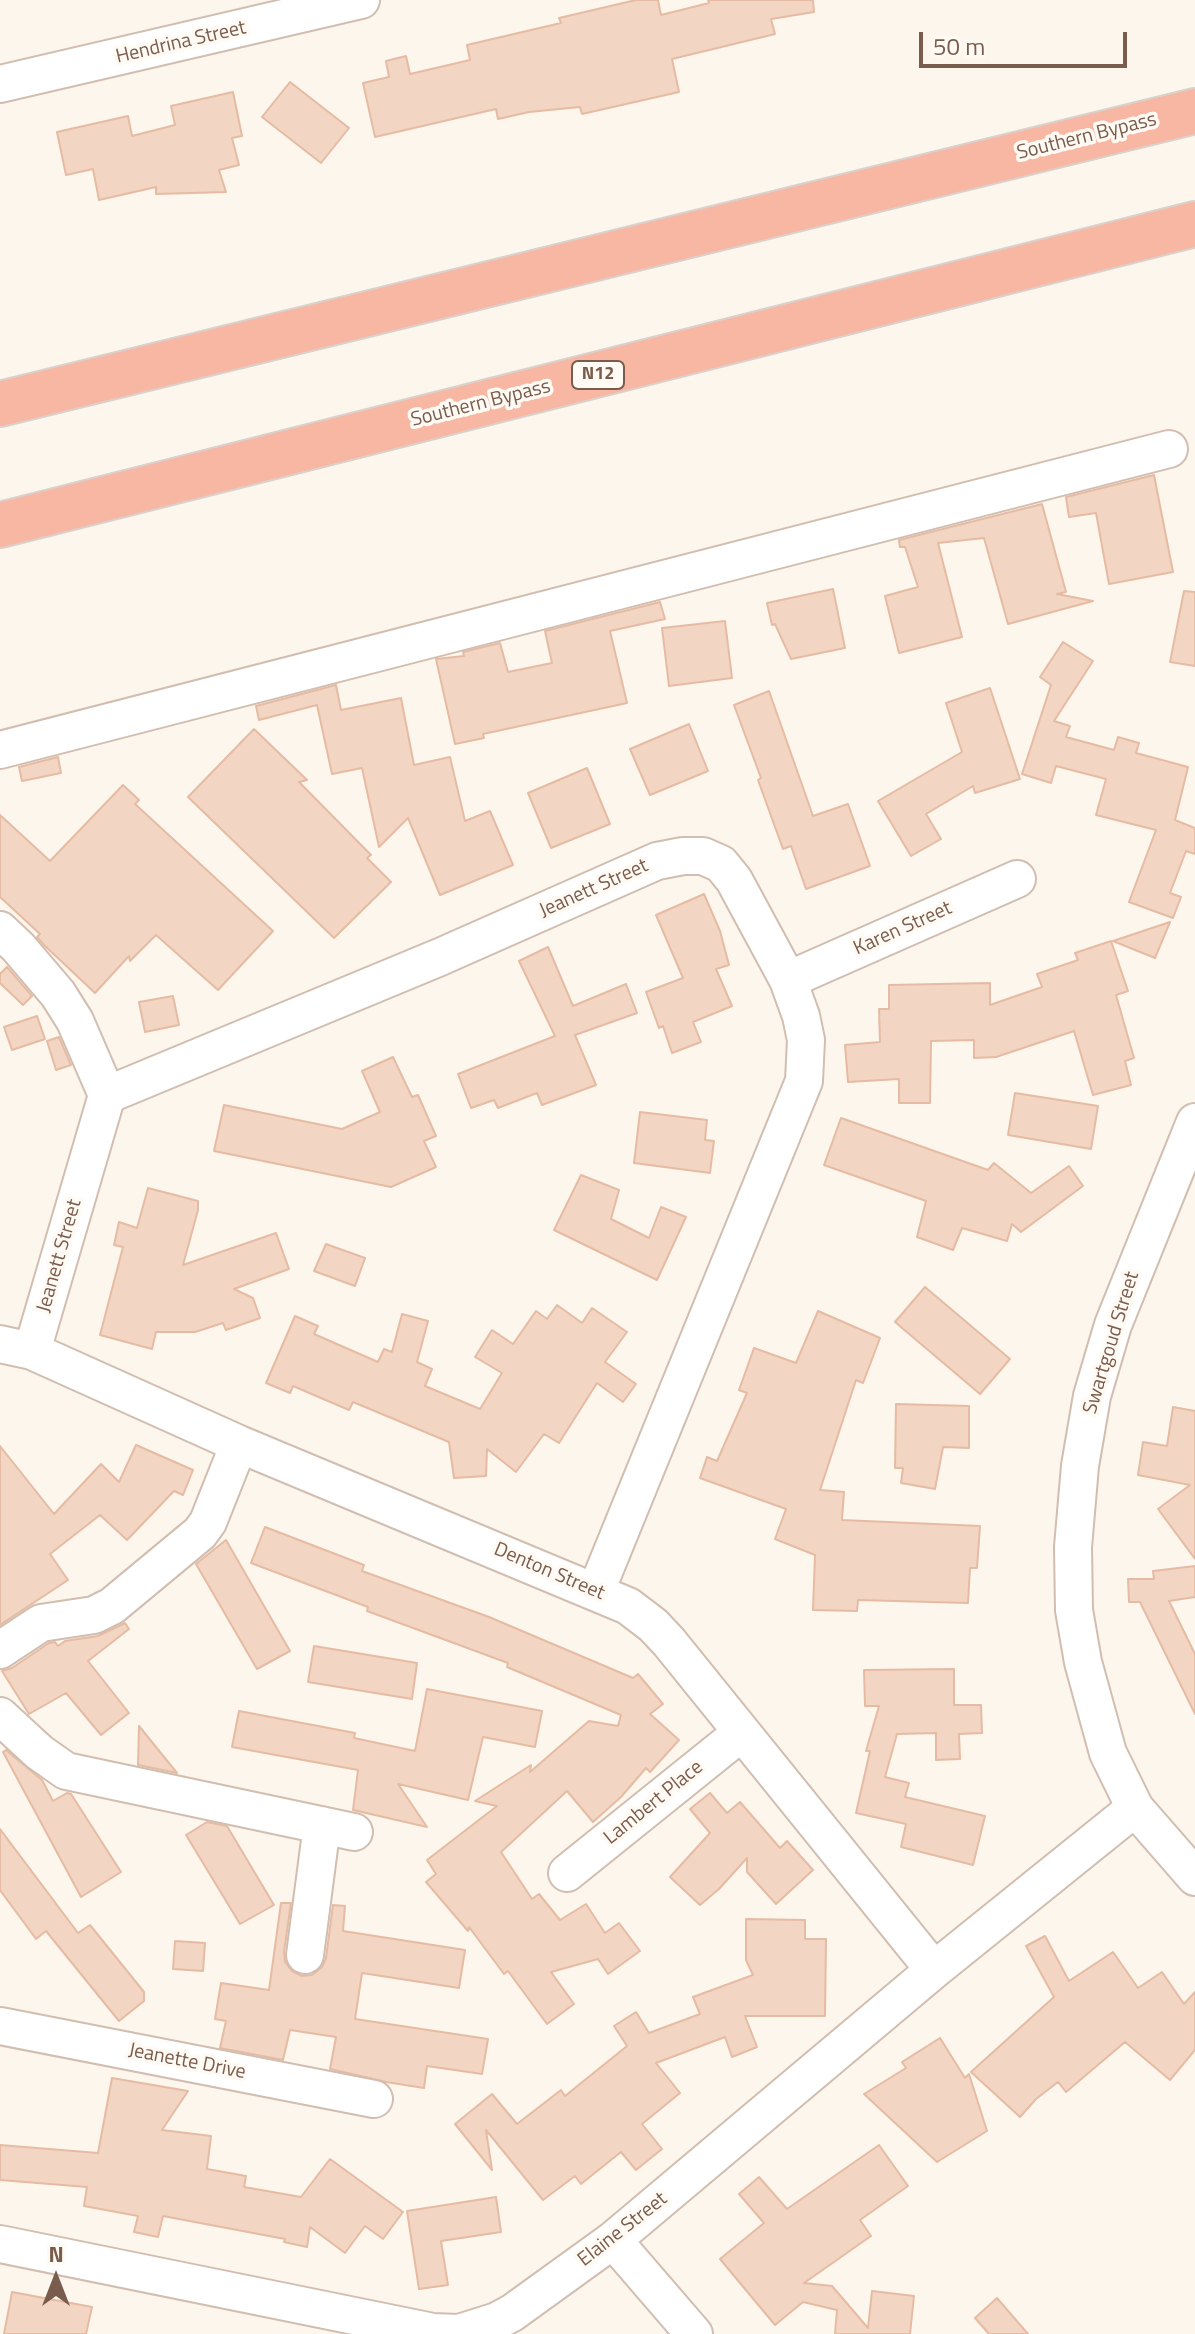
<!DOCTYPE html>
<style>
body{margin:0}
#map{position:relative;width:1195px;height:2334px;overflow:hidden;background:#fdf6ec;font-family:"Titillium Web",sans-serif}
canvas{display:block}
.north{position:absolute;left:16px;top:2238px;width:80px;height:80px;-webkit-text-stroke:6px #fffaf3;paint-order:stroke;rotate:0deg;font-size:22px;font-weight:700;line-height:32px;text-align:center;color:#7a5c4d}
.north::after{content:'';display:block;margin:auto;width:28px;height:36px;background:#7a5c4d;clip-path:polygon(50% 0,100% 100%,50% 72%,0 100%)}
.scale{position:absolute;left:919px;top:32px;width:208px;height:36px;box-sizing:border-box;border:4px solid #7a5c4d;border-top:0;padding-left:10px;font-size:24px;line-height:28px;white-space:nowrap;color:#7a5c4d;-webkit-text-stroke:6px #fffaf3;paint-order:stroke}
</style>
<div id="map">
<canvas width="1195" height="2334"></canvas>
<div class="north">N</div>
<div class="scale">50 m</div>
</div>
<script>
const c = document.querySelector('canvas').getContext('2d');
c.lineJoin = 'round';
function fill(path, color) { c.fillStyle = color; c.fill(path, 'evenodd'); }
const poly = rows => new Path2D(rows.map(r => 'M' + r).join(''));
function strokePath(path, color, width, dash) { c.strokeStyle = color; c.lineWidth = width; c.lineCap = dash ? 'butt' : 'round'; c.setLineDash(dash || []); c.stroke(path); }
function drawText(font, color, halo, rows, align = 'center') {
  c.font = font + ' "Titillium Web",sans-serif'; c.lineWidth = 7; c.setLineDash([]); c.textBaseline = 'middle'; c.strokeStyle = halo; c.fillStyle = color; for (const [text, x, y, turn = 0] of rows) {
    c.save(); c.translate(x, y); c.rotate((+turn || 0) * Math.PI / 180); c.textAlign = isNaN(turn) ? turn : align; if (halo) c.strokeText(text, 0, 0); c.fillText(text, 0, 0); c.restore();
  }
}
const building = poly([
 [636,0,658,0,661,15,709,3,708,0,813,0,814,12,771,19,775,34,672,59,679,92,582,114,580,107,529,112,498,119,496,109,375,137,363,83,389,77,386,61,406,56,410,74,470,60,467,45,561,23,559,18,636,0],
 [290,82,349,128,321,163,262,117,290,82],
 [233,92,242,136,232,138,239,165,219,170,226,192,156,194,156,187,99,200,93,169,66,175,57,132,128,116,132,136,175,125,171,106,233,92],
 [1154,475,1173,572,1109,584,1096,513,1069,517,1066,497,1154,475],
 [1042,504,1066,592,1057,594,1093,601,1008,624,984,538,938,543,962,637,899,653,885,596,918,587,905,547,900,547,899,540,1042,504],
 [833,589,845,648,791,659,775,624,772,625,767,603,833,589],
 [1184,591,1195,592,1195,666,1170,662,1184,591],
 [660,602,665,619,610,631,627,703,483,734,484,738,455,744,436,659,464,656,463,652,500,643,508,672,552,663,545,631,660,602],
 [725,621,732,678,669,686,662,628,725,621],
 [1063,642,1093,661,1054,721,1070,726,1066,737,1114,750,1118,737,1139,743,1136,753,1188,767,1175,820,1195,828,1195,854,1186,851,1170,893,1181,897,1173,918,1129,902,1156,830,1096,815,1106,779,1056,766,1051,783,1022,774,1051,685,1040,677,1063,642],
 [336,685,341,710,401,698,414,765,450,757,465,821,490,811,513,865,440,895,408,818,379,847,362,768,332,774,317,705,259,720,256,706,336,685],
 [990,688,1020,779,975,793,973,786,926,814,941,839,911,856,878,801,962,752,946,703,990,688],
 [769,691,813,816,848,804,870,866,806,889,791,846,783,849,758,780,761,778,734,705,769,691],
 [689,724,708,771,650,795,630,749,689,724],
 [254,729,307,780,299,782,371,855,367,858,391,882,334,938,188,797,254,729],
 [58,757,61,773,22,781,19,767,58,757],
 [587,768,610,824,551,848,528,793,587,768],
 [123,785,139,800,135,804,273,931,218,990,156,935,130,961,129,956,95,993,44,945,37,937,40,934,0,897,0,815,50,861,123,785],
 [704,894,720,931,729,965,716,969,732,1006,693,1022,701,1042,672,1053,663,1026,659,1028,646,992,683,978,656,915,704,894],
 [1170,922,1155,958,1113,941,1170,922],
 [1111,941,1128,991,1116,995,1134,1058,1125,1061,1131,1085,1093,1095,1074,1031,996,1057,974,1058,974,1040,931,1041,930,1103,899,1103,899,1079,848,1082,845,1045,880,1042,879,1009,889,1009,889,985,990,983,990,1005,1042,987,1037,974,1078,960,1075,953,1111,941],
 [548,947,573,1006,626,984,637,1013,575,1035,596,1085,542,1105,537,1093,498,1108,494,1100,471,1108,458,1074,555,1036,519,961,548,947],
 [7,967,32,996,23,1005,0,983,0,974,7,967],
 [173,996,179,1025,145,1032,139,1002,173,996],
 [37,1016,45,1039,12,1050,4,1027,37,1016],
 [59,1037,71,1065,56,1070,47,1041,59,1037],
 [393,1057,412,1097,418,1095,436,1136,424,1141,436,1167,391,1187,214,1151,224,1105,342,1129,380,1112,362,1071,393,1057],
 [1015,1093,1098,1106,1091,1149,1008,1135,1015,1093],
 [640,1112,707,1120,705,1140,714,1141,710,1173,634,1163,640,1112],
 [841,1118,988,1170,994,1163,1031,1193,1069,1166,1083,1186,1021,1232,1012,1224,1007,1241,962,1228,953,1250,917,1237,926,1201,824,1165,841,1118],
 [581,1175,619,1190,611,1219,649,1238,661,1207,686,1217,657,1280,554,1230,581,1175],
 [148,1188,198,1201,198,1210,183,1265,276,1233,289,1269,234,1289,253,1298,260,1318,226,1330,223,1323,195,1332,156,1332,152,1349,100,1335,123,1247,114,1245,119,1222,137,1228,148,1188],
 [326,1244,365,1258,355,1286,314,1271,326,1244],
 [925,1287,1010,1359,980,1394,895,1322,925,1287],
 [557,1305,582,1323,592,1308,627,1332,605,1362,636,1384,623,1402,597,1383,559,1443,544,1434,516,1472,487,1449,486,1476,454,1478,449,1442,353,1402,349,1410,293,1386,290,1393,266,1383,295,1316,318,1326,314,1334,378,1362,384,1349,392,1352,402,1314,428,1321,417,1362,432,1369,425,1386,480,1409,502,1373,475,1357,492,1330,513,1344,536,1311,547,1319,557,1305],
 [818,1311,880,1338,863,1383,856,1380,820,1490,844,1492,842,1520,980,1526,977,1568,970,1568,968,1603,858,1600,857,1611,813,1610,815,1555,775,1539,786,1509,700,1478,707,1457,717,1461,747,1393,739,1390,754,1348,796,1363,818,1311],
 [896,1404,969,1406,969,1448,943,1447,935,1489,901,1483,903,1468,895,1468,896,1404],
 [1173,1407,1195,1411,1195,1559,1158,1509,1190,1485,1138,1475,1143,1442,1167,1446,1173,1407],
 [136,1445,193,1470,183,1495,174,1491,127,1540,100,1515,50,1554,68,1580,0,1625,0,1446,54,1514,101,1464,119,1482,136,1445],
 [265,1527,364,1565,362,1571,489,1617,633,1678,638,1674,663,1704,650,1714,679,1740,650,1772,646,1768,621,1797,593,1822,567,1791,501,1852,532,1899,539,1894,560,1920,586,1904,605,1933,619,1923,640,1951,608,1974,598,1959,551,1972,574,2004,547,2024,508,1971,504,1974,469,1927,468,1931,426,1882,436,1874,427,1860,497,1806,475,1801,531,1765,530,1772,589,1721,618,1726,621,1715,507,1667,508,1663,367,1611,368,1607,251,1563,265,1527],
 [226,1540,290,1651,257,1669,196,1564,226,1540],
 [1195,1566,1195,1597,1169,1601,1195,1654,1195,1714,1140,1602,1129,1602,1128,1579,1154,1579,1153,1571,1195,1566],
 [125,1623,129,1629,88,1661,129,1713,101,1735,66,1693,29,1714,2,1671,12,1668,49,1643,55,1642,58,1646,65,1641,98,1636,125,1623],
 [314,1646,417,1663,412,1699,308,1682,314,1646],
 [954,1669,954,1705,981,1705,982,1733,959,1734,960,1759,936,1760,936,1733,897,1734,885,1777,909,1783,905,1797,985,1816,973,1865,901,1847,906,1824,856,1813,870,1751,866,1751,879,1706,865,1706,864,1670,954,1669],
 [427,1689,542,1711,535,1747,483,1737,468,1800,398,1784,427,1827,353,1810,358,1770,232,1747,239,1711,355,1733,354,1738,415,1751,427,1689],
 [139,1726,177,1773,138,1765,139,1726],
 [6,1750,42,1780,53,1801,67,1793,71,1794,121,1872,81,1897,3,1752,6,1750],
 [710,1793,727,1813,740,1802,780,1848,787,1841,813,1870,776,1904,747,1872,747,1858,719,1889,700,1905,670,1877,710,1833,690,1809,710,1793],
 [207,1822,227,1826,274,1905,240,1924,186,1835,207,1822],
 [0,1829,78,1933,90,1925,144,1992,144,2001,119,2021,46,1931,36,1939,0,1890,0,1829],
 [281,1903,291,1903,284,1952,285,1962,292,1971,302,1976,312,1975,322,1967,326,1958,333,1905,345,1906,343,1931,465,1950,459,1988,362,1973,355,2019,488,2039,482,2074,427,2066,424,2088,386,2082,330,2069,336,2037,290,2030,283,2060,220,2048,226,2021,215,2019,221,1983,269,1990,281,1903],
 [746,1919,805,1920,805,1939,826,1939,825,2016,745,2016,757,2047,732,2057,725,2037,656,2063,680,2093,642,2124,662,2149,636,2170,621,2152,581,2184,575,2176,543,2200,486,2130,492,2170,455,2124,492,2094,517,2124,561,2090,565,2096,627,2046,614,2026,636,2012,649,2033,700,2014,693,1997,753,1975,746,1960,746,1919],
 [1045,1936,1069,1981,1113,1952,1138,1988,1162,1972,1184,2004,1195,1992,1195,2050,1170,2080,1125,2042,1066,2092,1058,2082,1036,2099,1020,2117,971,2072,1054,1997,1026,1946,1045,1936],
 [175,1941,205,1943,203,1971,173,1969,175,1941],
 [940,2038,965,2078,969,2074,987,2131,937,2162,864,2094,906,2068,902,2062,940,2038],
 [112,2078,188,2091,162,2130,211,2136,207,2169,246,2176,244,2187,301,2197,330,2159,403,2212,383,2239,365,2226,345,2253,310,2227,307,2247,284,2242,285,2239,163,2216,158,2237,134,2232,138,2216,84,2206,87,2187,0,2180,0,2145,98,2153,112,2078],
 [879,2145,908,2186,860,2220,871,2236,804,2283,832,2286,868,2328,872,2291,914,2296,910,2334,835,2334,837,2310,803,2302,775,2325,720,2259,764,2223,739,2194,759,2177,787,2209,879,2145],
 [496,2197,501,2232,441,2241,448,2285,419,2289,407,2211,496,2197],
 [12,2292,92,2307,86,2334,4,2334,12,2292],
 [997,2298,1028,2334,989,2334,975,2318,997,2298]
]);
const minor = poly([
 [0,84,361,0],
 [0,750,1169,449],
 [0,930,18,947,58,994,75,1021,107,1095],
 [788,980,1017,879],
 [1195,1122,1113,1325,1092,1396,1080,1466,1073,1547,1074,1610,1083,1662,1108,1753,1135,1808,1195,1877],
 [0,1344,32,1351,239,1444,628,1606,653,1625,669,1642,934,1970],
 [32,1351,107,1095,440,957,657,861,683,856,703,856,721,864,734,880,788,980,801,1016,806,1040,804,1081,596,1591],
 [0,1650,41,1623,94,1615,112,1606,200,1533,208,1522,239,1444],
 [0,1716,39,1752,66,1771,354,1832],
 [567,1873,741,1733],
 [305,1955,322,1825],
 [0,2026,374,2099],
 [613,2240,694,2334],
 [0,2244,433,2332,459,2333,497,2321,512,2313,613,2240,934,1970,1135,1808]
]);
const highway = poly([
 [0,404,1195,111],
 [0,525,1195,224]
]);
const shields = [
 [598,375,52]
];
const shieldNames = [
 ["N12",598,375]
];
const streetNames = [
 ["Hendrina Street",181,43,-13],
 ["Southern Bypass",1087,137,-14],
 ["Southern Bypass",481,404,-14],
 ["Jeanett Street",594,889,-24],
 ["Karen Street",903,929,-24],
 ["Jeanett Street",60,1256,-74],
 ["Swartgoud Street",1112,1343,-73],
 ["Denton Street",549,1572,23],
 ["Lambert Place",654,1803,-39],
 ["Jeanette Drive",187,2062,11],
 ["Elaine Street",623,2230,-38]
];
fill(building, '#f3d5c3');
strokePath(building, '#e6bba3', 2);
strokePath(minor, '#d1beb0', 40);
strokePath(highway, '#dad1cd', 48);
strokePath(minor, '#fff', 36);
strokePath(highway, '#f7b7a3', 44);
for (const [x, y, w] of shields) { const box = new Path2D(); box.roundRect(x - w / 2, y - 14, w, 28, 6); c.fillStyle = '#fffaf3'; c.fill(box); strokePath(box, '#7a5c4d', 2); }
drawText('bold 18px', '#7a5c4d', null, shieldNames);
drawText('20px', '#7a5c4d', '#fffaf3', streetNames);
</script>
